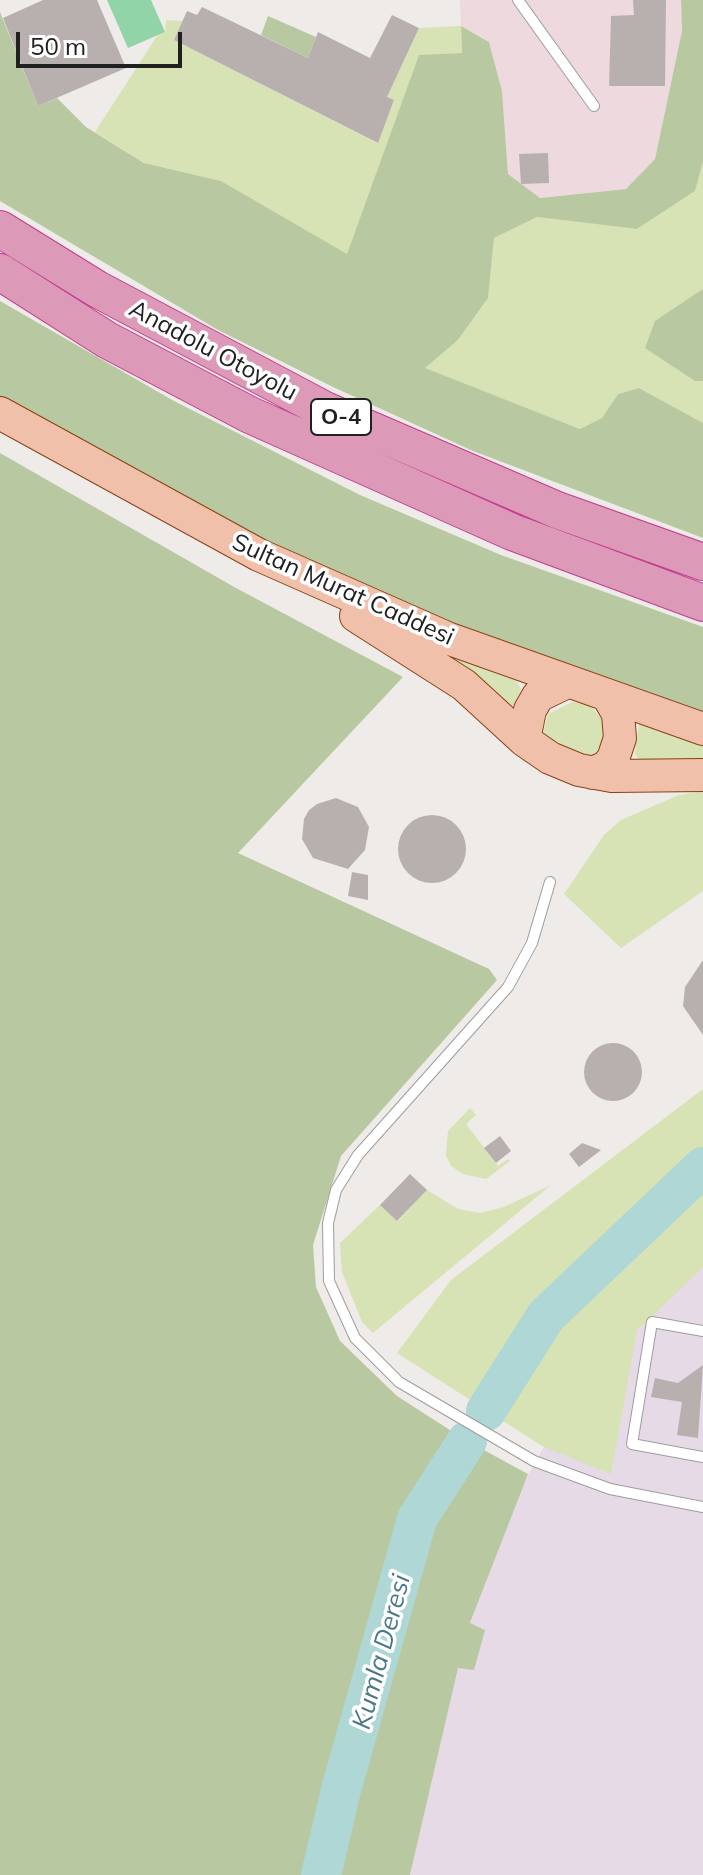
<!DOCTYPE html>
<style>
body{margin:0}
#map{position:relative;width:703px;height:1875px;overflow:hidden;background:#efebe8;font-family:Mulish,sans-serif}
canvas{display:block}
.scale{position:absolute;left:16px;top:32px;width:166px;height:36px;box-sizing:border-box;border:4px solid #202020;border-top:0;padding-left:10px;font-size:24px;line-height:28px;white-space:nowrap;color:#202020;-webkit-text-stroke:6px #fff;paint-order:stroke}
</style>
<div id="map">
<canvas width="703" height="1875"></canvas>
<div class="scale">50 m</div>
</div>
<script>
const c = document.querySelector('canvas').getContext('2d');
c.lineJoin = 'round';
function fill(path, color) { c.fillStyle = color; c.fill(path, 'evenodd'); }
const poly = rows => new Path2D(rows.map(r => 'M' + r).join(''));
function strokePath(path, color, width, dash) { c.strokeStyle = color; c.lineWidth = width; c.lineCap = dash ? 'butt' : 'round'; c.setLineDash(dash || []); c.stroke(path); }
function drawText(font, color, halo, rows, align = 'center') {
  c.font = font + ' Mulish,sans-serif'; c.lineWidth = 7; c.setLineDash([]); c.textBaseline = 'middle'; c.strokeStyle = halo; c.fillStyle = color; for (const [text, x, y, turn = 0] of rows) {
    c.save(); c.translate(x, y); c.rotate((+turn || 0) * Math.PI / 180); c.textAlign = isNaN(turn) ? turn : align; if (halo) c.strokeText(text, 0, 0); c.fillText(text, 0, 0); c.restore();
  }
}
const commercial = poly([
 [460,0,681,0,682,31,655,159,626,189,539,198,508,174,502,91,489,42,461,26]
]);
const industrial = poly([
 [703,1267,703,1875,410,1875,458,1667,484,1629,470,1624,524,1482,567,1407,660,1306]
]);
const grass = poly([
 [166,20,183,21,174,40,377,143,394,101,387,97,419,28,461,26,462,53,419,56,347,255,221,181,144,163,95,132,157,36,165,32],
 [703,162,703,423,639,388,618,394,602,418,580,429,424,368,458,340,488,298,494,238,537,217,637,229,695,191],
 [362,613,451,656,516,681,521,689,514,705,510,707],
 [572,702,589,704,603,721,605,738,594,755,576,756,543,734,548,714],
 [643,723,703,741,703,760,640,760,635,755,636,744,639,724],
 [703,791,703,891,621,948,564,894,604,835,621,820,679,795],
 [703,1089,703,1267,637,1331,611,1474,542,1446,397,1353,451,1280],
 [470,1108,476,1115,466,1124,498,1166,508,1159,510,1161,486,1179,463,1174,451,1166,446,1155,448,1131],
 [551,1185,373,1333,362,1322,342,1272,340,1243,380,1205,398,1221,427,1190,458,1209,480,1213,504,1207]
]);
const forest = poly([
 [681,0,703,0,703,162,695,191,637,229,537,217,494,238,488,298,458,340,425,368,580,429,602,418,618,394,639,388,703,423,703,538,473,451,333,387,218,330,0,201,0,12,38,106,57,98,86,127,144,163,221,181,347,254,419,55,462,53,461,26,489,42,502,91,508,174,540,198,626,189,655,159,682,31],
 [268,16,316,37,308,58,261,35],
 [703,289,703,381,695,381,645,348,655,321],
 [0,301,174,401,360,495,501,555,703,627,703,717,601,675,357,591,0,401],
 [0,453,236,588,403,677,238,853,489,969,497,980,341,1156,313,1245,316,1287,340,1341,397,1396,467,1441,528,1474,470,1623,485,1630,474,1670,458,1668,410,1875,0,1875]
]);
const pitch = poly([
 [107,0,151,0,165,32,128,48]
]);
const river = poly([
 [486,1411,546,1316,703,1167],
 [321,1875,341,1790,417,1519,467,1441]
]);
const building = poly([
 [43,0,97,0,126,68,38,106,3,18],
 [633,0,666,0,665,86,609,86,611,16,634,15],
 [202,7,308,58,318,32,370,58,392,15,419,28,387,97,394,100,378,143,174,40,187,11,197,15],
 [548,153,549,183,521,184,519,154],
 [336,798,358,807,369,827,365,850,348,869,313,858,302,839,304,819,309,810,317,804],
 '398 849a34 34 0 1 1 68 0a34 34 0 1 1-68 0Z',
 [352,872,368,875,368,900,348,896],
 [703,960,703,1035,683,1006,685,987],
 '584 1072a29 29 0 1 1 58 0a29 29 0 1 1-58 0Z',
 [500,1136,511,1151,496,1163,484,1148],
 [582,1143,601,1150,579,1167,569,1154],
 [410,1174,427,1190,397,1221,380,1205],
 [703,1365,698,1438,677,1435,682,1402,651,1397,655,1378,678,1383]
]);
const lane = poly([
 [518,0,594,106],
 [550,882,532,943,508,987,358,1155,336,1190,328,1223,329,1281,355,1338,399,1382,534,1461,610,1489,703,1507],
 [703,1331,652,1322,632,1444,703,1457]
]);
const primary = poly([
 [0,413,259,555,447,638,703,729],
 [356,616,464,685,524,740,550,758,579,770,612,776,703,775],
 [524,740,530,710,538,696,567,682],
 [593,773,606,767,613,759,620,738,618,714,609,698]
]);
const highway = poly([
 [0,229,97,289,325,410,557,510,703,562],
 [0,272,107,340,250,415,512,532,703,603]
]);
const shields = [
 [341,417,60]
];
const shieldNames = [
 ["O-4",341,417]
];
const streetNames = [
 ["Anadolu Otoyolu",213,351,28],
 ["Sultan Murat Caddesi",343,590,24]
];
const waterNames = [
 ["Kumla Deresi",382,1652,-75]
];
fill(commercial, '#eed9de');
fill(industrial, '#e6dae7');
fill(grass, '#d7e3b4');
fill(forest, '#b8c9a1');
fill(pitch, '#90d4a7');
strokePath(river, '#aed7d5', 40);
fill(building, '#b8b0ae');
strokePath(lane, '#9d9d9d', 12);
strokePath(primary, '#894213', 34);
strokePath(highway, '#c53c90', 38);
strokePath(lane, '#fff', 10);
strokePath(primary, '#f1c0ab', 32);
strokePath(highway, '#dc99b8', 36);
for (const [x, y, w] of shields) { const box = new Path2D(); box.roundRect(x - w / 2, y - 18, w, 36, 6); c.fillStyle = '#fff'; c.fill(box); strokePath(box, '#202020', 2); }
drawText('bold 22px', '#202020', null, shieldNames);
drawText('24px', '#202020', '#fff', streetNames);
drawText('italic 26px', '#4a7887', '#fff', waterNames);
</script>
